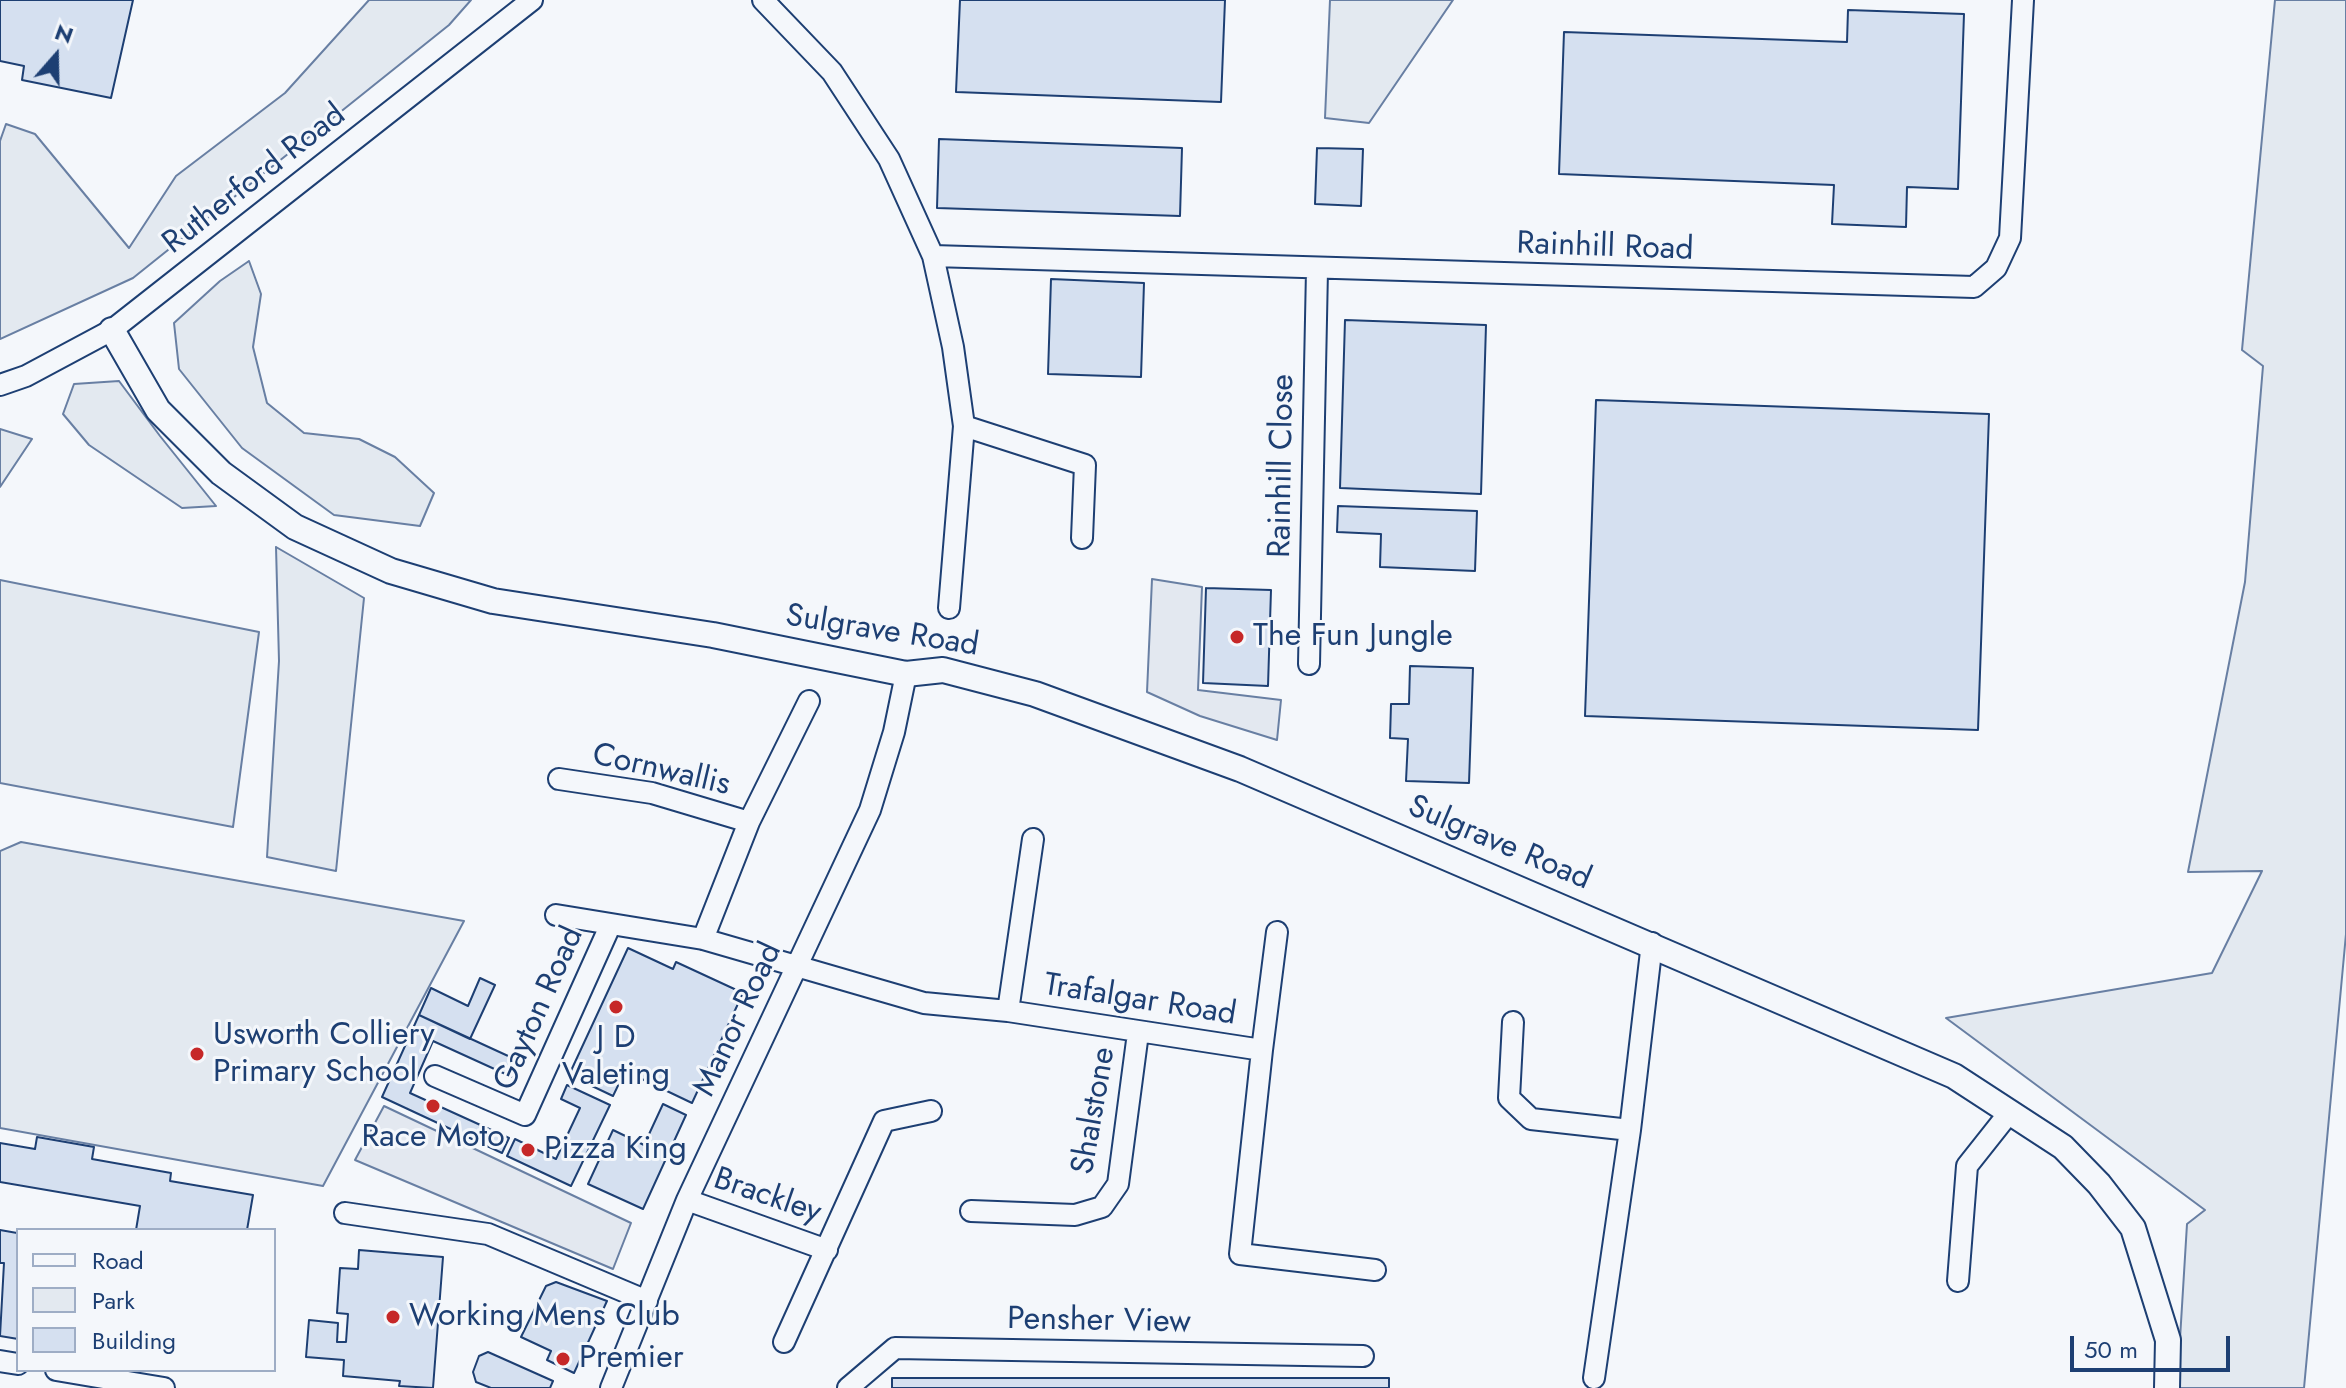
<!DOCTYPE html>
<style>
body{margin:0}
#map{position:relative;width:2346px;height:1388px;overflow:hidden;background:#f4f7fb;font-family:Jost,sans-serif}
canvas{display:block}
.legend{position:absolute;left:16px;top:1228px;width:260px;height:144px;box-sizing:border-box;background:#f4f7fb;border:2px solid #9eadc5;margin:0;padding:10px 14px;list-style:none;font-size:24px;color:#1d3f73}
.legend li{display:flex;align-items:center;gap:16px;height:40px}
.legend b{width:40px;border:2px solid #9eadc5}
.north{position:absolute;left:16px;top:16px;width:80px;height:80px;-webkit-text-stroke:6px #f4f7fb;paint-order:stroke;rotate:20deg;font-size:22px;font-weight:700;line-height:32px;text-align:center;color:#1d3f73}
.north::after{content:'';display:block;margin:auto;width:28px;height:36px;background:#1d3f73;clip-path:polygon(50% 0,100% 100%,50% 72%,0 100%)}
.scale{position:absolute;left:2070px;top:1336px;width:160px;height:36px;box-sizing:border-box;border:4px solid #1d3f73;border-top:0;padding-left:10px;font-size:24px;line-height:28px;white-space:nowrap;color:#1d3f73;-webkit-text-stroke:6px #f4f7fb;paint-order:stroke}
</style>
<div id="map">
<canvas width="2346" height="1388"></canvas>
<ul class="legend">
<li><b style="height:10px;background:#f4f7fb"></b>Road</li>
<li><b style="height:22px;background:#e3e9f0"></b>Park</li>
<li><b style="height:22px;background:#d5e0f0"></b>Building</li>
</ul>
<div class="north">N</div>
<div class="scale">50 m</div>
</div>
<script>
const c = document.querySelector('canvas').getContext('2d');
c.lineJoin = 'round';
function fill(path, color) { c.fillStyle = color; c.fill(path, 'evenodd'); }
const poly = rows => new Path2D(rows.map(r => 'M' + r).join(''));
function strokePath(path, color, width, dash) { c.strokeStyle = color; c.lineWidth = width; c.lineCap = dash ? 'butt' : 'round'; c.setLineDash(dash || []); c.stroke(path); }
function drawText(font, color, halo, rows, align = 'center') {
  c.font = font + ' Jost,sans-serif'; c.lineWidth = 6; c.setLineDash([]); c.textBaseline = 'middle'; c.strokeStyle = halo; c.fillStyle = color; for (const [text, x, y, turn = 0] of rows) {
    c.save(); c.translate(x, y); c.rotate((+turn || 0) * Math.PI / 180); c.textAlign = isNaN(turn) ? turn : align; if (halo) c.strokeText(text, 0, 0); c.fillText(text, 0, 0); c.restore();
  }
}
const green = poly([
 [369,0,471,0,449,25,133,278,0,339,0,141,6,124,35,134,129,248,176,176,285,93,369,0],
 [1330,0,1453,0,1369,123,1325,118,1330,0],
 [2275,0,2346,0,2346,934,2304,1388,2177,1388,2187,1224,2205,1210,1946,1018,2212,973,2262,871,2188,872,2245,582,2263,366,2242,350,2275,0],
 [249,261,261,294,253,347,267,403,304,433,359,439,395,457,434,493,420,526,334,515,242,448,179,369,174,323,220,281,249,261],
 [119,381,160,436,216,506,182,508,89,445,63,414,74,384,119,381],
 [0,429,32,439,0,487,0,429],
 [276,547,364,598,336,871,267,857,279,661,276,547],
 [0,580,259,632,233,827,0,783,0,580],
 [21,842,464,921,323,1186,0,1128,0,851,21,842]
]);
const parking = poly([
 [1152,579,1202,587,1198,690,1281,700,1277,740,1200,716,1147,692,1152,579],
 [384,1106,631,1223,613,1269,355,1160,384,1106]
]);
const building = poly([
 [0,0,133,0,111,98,22,80,24,66,0,61,0,0],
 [960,0,1225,0,1221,102,956,92,960,0],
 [1848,10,1964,14,1958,189,1907,187,1906,227,1832,224,1834,185,1559,174,1564,32,1847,42,1848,10],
 [939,139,1182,148,1180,216,937,208,939,139],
 [1317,148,1363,149,1361,206,1315,204,1317,148],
 [1051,279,1144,283,1141,377,1048,374,1051,279],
 [1345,320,1486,325,1481,494,1340,488,1345,320],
 [1596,400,1989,414,1978,730,1585,716,1596,400],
 [1338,506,1477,511,1475,571,1380,567,1381,534,1337,532,1338,506],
 [1206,588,1271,590,1268,686,1203,683,1206,588],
 [1410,666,1473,668,1469,783,1406,781,1408,739,1390,738,1391,704,1409,704,1410,666],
 [628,948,673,969,676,962,743,993,692,1103,625,1071,613,1096,569,1075,628,948],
 [480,978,495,985,470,1039,419,1015,431,988,468,1006,480,978],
 [419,1015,519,1061,512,1077,433,1041,410,1093,509,1138,502,1153,382,1097,419,1015],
 [567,1085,610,1105,571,1186,507,1156,515,1139,556,1159,580,1108,561,1099,567,1085],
 [663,1104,686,1115,643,1209,588,1184,613,1130,644,1145,663,1104],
 [37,1137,94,1147,92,1159,171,1173,170,1181,253,1195,247,1230,136,1230,140,1206,0,1182,0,1143,35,1149,37,1137],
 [0,1230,17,1233,18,1339,0,1336,4,1263,0,1263,0,1230],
 [359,1250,443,1257,433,1388,399,1386,400,1381,343,1376,344,1360,306,1357,309,1320,338,1323,337,1342,346,1342,348,1314,337,1313,340,1268,358,1269,359,1250],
 [556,1282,607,1301,574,1373,547,1360,551,1351,521,1337,546,1286,556,1282],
 [488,1352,553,1381,550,1388,491,1388,476,1382,473,1372,479,1356,488,1352],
 [892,1378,1389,1378,1389,1388,892,1388,892,1378]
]);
const minor = poly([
 [763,0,832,72,889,159,933,256,953,347,964,426,949,608],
 [933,256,1974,287,1996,268,2010,238,2023,0],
 [0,385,26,376,112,330,532,0],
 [964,426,1085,465,1082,538],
 [1309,664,1317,270],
 [559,779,652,793,749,822],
 [556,915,703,939,924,1003,1008,1011,1262,1050,1240,1254,1375,1270],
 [703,939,749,822,809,701],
 [1008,1011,1033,839],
 [1513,1022,1509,1098,1531,1119,1630,1130],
 [1262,1050,1277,932],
 [435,1076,525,1115,610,926],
 [687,1200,827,1250],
 [971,1211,1075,1215,1102,1207,1118,1184,1138,1033],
 [345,1213,488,1234,647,1301],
 [1958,1281,1967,1166,2009,1113],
 [784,1342,884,1121,931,1111],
 [0,1361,18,1364],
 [56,1370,164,1388],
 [1594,1378,1630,1130,1652,943],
 [611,1388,687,1200,870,810,894,732,906,674],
 [848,1388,895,1348,1363,1356]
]);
const tertiary = poly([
 [112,330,158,410,221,473,295,527,391,571,493,601,713,635,906,674,943,670,1035,694,1240,769,1954,1076,2063,1147,2099,1184,2133,1228,2168,1340,2167,1388]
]);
const markers = [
 [1237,637,8,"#c62828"],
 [616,1007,8,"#c62828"],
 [197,1054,8,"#c62828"],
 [433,1106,8,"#c62828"],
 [528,1150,8,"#c62828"],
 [393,1317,8,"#c62828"],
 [563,1359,8,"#c62828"]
];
const streetNames = [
 ["Rutherford Road",255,180,-38],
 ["Rainhill Road",1605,248,2],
 ["Rainhill Close",1283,466,-89],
 ["Sulgrave Road",882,632,9],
 ["Cornwallis",661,771,13],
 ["Sulgrave Road",1499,844,23],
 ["Trafalgar Road",1140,1001,9],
 ["Gayton Road",540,1009,-66],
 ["Manor Road",739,1020,-65],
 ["Shalstone",1095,1111,-80],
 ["Brackley",767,1197,19],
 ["Pensher View",1099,1322,1]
];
const poiNames = [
 ["The Fun Jungle",1253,637],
 ["Usworth Colliery",213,1036],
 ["Primary School",213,1073],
 ["J D",616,1039,"center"],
 ["Valeting",616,1076,"center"],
 ["Race Moto",433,1138,"center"],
 ["Pizza King",544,1150],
 ["Working Mens Club",409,1317],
 ["Premier",579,1359]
];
fill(green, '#e3e9f0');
strokePath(green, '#687fa3', 2);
fill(parking, '#e3e8f0');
strokePath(parking, '#687fa3', 2);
fill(building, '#d5e0f0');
strokePath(building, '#1d3f73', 2);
strokePath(minor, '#1d3f73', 24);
strokePath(tertiary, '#1d3f73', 28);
strokePath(minor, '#f4f7fb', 20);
strokePath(tertiary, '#f4f7fb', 24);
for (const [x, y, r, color] of markers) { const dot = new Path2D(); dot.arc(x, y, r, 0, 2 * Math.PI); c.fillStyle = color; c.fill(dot); strokePath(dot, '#f4f7fb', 3); }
drawText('32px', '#1d3f73', '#f4f7fb', streetNames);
drawText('32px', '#1d3f73', '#f4f7fb', poiNames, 'left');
</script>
